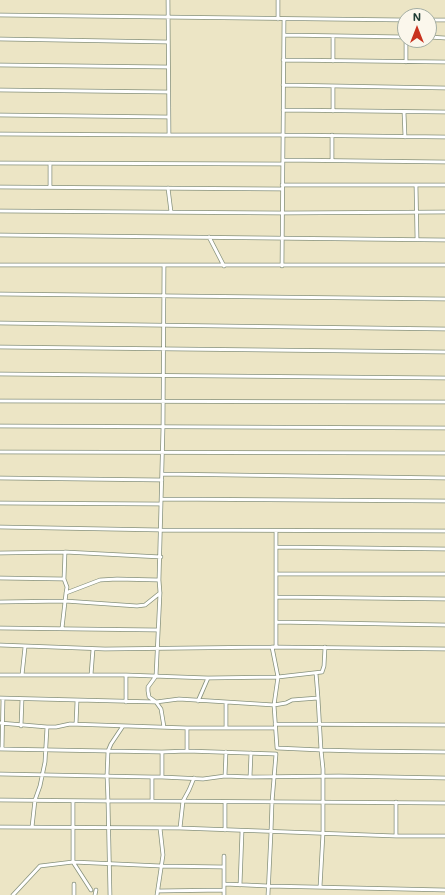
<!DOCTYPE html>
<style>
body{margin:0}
#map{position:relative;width:445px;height:895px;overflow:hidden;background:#ece5c5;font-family:Mali,sans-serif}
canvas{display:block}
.north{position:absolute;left:397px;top:8px;width:40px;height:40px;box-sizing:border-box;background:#fbf7ec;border:1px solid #a3ada2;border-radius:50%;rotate:0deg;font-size:11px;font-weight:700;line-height:16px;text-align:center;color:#1f3d34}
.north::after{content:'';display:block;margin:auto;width:14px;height:18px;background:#c8321e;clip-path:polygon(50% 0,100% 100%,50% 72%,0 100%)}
</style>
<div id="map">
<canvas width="445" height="895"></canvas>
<div class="north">N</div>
</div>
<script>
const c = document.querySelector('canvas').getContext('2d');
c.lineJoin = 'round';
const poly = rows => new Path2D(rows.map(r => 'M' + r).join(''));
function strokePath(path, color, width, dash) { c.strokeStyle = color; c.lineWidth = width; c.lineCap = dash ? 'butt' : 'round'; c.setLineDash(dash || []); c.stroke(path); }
const minor = poly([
 [168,0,169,135,283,135,445,137],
 [278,0,278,19],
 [0,15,405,20],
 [429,20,445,20],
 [284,35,405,37],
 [333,36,333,61],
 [429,37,445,38],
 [0,39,168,42],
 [406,40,406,62],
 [283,60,445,62],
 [0,65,168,67],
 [283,85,445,88],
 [333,86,333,111],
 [0,90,168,92],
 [283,110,445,112],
 [404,112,405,137],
 [0,115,168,117],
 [0,134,169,135],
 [332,135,332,160],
 [283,160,445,162],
 [0,163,283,164],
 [282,185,445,185],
 [416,185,417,239],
 [0,187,282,189],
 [50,187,50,163],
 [168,188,171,212],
 [0,211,282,213,445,212],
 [0,235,445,240],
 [209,237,224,266],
 [0,265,445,265],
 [282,266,284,19],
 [0,294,445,299],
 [0,323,445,329],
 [0,347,445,352],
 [0,374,445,378],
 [0,401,445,402],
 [0,426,445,428],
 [0,452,445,453],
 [162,474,445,478],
 [0,478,162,480],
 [162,499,445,501],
 [0,503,161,504],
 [0,527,161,530,445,531],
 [276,531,276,647],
 [276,547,445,549],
 [0,553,65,552,161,557],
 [276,574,445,574],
 [0,578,64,579],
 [66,593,100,580,117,579,159,580],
 [276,597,445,599],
 [0,602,65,601,137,606,145,605,160,593],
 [276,622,445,625],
 [0,628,158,630],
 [62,628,66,593,67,587,64,579,65,552],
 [0,645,105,649,272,647],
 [316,673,318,698],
 [0,675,126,675,208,678],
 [22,675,25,647],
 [91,675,93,649],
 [126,675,126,702],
 [0,698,156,702,179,699,274,705,278,677,272,647,445,649],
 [198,701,208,678,278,677,322,672,324,666,325,647],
 [0,723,47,727,56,727,70,724,187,728,275,728],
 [76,724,77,701],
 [275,724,445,725],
 [21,726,22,699],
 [164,727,161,709,156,702,149,697,148,691,148,687,156,676,160,593,159,580,163,427,164,266],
 [226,728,226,703],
 [0,749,162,752],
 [2,749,3,699],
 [187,751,276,754],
 [0,774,152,777],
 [225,776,226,752],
 [162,777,203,779,225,776,250,777,339,776,445,778],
 [250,777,251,753],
 [0,800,108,801,107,775,108,751,111,744,123,726],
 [73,801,73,862,91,890],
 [152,801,445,803],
 [396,802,396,836],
 [0,827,180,828,396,836,445,836],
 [32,827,35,800,40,786,45,762,47,727],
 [180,828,183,801,189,790,194,778],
 [225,830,225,802],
 [224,856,224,895],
 [225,884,268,886,445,890],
 [240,885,242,831],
 [320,887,323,833,323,769,321,750,318,698,292,700,286,703,274,705,277,748,321,750,357,751,445,752],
 [158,891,224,890],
 [13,895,40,866,73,862,161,866,224,867],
 [74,895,74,884],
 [95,895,96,890],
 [110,895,108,801,152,801,152,777,162,777,162,752,187,751,187,728],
 [157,895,163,855,160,828],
 [268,895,271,832,272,802,276,754]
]);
strokePath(minor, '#86917c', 4.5);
strokePath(minor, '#fff', 3);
</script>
